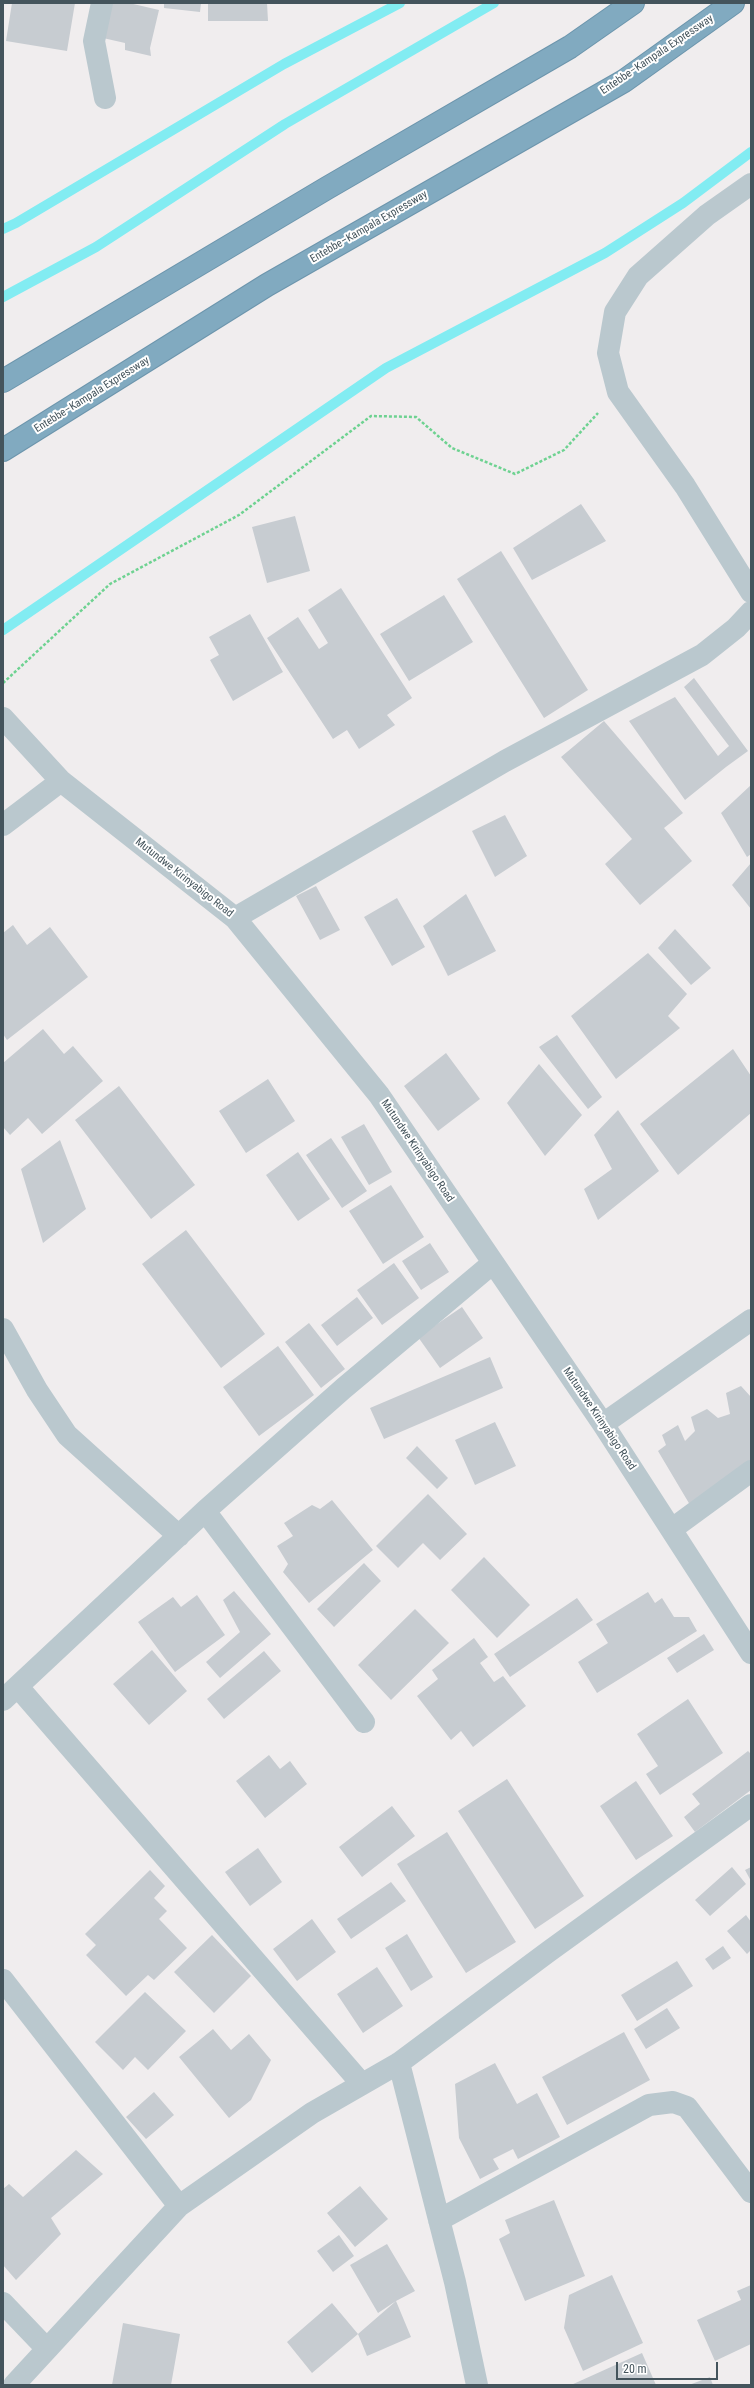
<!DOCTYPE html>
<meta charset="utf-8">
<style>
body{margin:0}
#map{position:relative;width:754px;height:2388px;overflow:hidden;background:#f0edee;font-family:"Roboto Condensed",sans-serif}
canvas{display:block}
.frame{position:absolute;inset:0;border:4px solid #44545c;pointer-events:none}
.scale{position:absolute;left:616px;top:2362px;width:102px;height:18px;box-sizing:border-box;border:2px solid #44545c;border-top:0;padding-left:5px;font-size:12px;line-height:14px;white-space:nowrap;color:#44545c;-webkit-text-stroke:3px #fff;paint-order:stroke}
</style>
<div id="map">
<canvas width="754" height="2388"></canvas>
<div class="frame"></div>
<div class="scale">20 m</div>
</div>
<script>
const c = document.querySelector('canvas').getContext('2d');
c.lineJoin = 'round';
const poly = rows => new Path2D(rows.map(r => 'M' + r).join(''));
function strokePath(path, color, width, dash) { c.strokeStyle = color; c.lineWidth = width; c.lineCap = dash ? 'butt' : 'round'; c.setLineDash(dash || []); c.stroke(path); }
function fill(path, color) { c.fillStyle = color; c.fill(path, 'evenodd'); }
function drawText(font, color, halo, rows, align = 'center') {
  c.font = font + ' "Roboto Condensed",sans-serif'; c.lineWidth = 4; c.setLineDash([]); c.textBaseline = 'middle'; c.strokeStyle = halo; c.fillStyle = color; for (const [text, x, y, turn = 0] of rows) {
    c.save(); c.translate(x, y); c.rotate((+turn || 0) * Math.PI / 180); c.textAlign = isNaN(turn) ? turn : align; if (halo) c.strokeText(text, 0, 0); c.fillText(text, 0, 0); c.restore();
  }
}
const stream = poly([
 [3,229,16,223,284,64,400,3],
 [3,297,96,247,285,124,494,3],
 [3,630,386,368,605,253,683,203,751,152]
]);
const building = poly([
 [12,3,75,3,67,51,6,41],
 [111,3,129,3,159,10,150,48,151,56,125,50,125,43,103,38],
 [164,3,201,3,200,12,164,8],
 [208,3,267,3,268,21,208,21],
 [581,504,606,541,532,580,513,548],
 [295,516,310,571,267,583,252,527],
 [501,551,588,690,544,718,457,579],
 [341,588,412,698,387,715,395,725,359,749,347,730,333,739,267,638,298,617,319,649,328,643,308,610],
 [444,595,473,642,409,681,380,634],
 [250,614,283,672,233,701,210,660,219,655,209,637],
 [694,678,748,751,726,767,685,800,629,721,675,697,718,756,729,746,684,687],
 [604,721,683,813,664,828,692,861,640,905,605,864,632,839,561,757],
 [751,785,751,854,747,857,721,813],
 [505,815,527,856,495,877,472,831],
 [751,863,751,909,732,885],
 [316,886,340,930,320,940,296,896],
 [466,894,496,951,448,976,423,926],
 [397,898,425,947,392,966,364,917],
 [13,925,27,945,50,927,88,977,7,1040,3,1034,3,933],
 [675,929,711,968,691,985,658,948],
 [648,953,687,994,668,1016,680,1028,616,1079,571,1016],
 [43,1029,64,1054,73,1046,103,1081,42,1134,28,1118,10,1135,3,1127,3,1063],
 [557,1035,602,1097,588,1109,539,1047],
 [733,1049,751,1076,751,1113,678,1175,640,1124],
 [446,1053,480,1099,438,1131,404,1086],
 [539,1064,582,1115,545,1156,507,1103],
 [268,1079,295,1121,246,1153,219,1111],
 [119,1086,195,1185,151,1219,75,1120],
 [618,1110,659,1171,598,1220,584,1189,612,1169,594,1135],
 [364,1124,392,1172,369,1185,341,1137],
 [331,1138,367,1191,342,1208,306,1155],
 [60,1140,86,1209,43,1243,21,1169],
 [298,1152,330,1199,298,1221,266,1175],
 [391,1185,424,1237,383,1264,349,1211],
 [186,1230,265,1334,221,1368,142,1264],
 [430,1243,449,1272,421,1290,402,1261],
 [394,1263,419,1298,382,1325,357,1290],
 [357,1297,373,1318,337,1346,321,1325],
 [462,1307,483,1338,440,1368,418,1337],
 [309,1323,345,1369,321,1388,285,1342],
 [278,1346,314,1395,259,1436,223,1387],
 [490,1357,503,1388,384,1439,370,1408],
 [741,1386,751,1397,751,1467,693,1510,658,1451,666,1445,662,1435,678,1425,685,1441,695,1431,691,1417,707,1409,718,1418,730,1414,726,1393],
 [495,1422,516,1466,475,1485,455,1440],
 [417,1446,448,1478,437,1489,406,1458],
 [428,1494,467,1534,440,1560,423,1543,398,1568,376,1546],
 [332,1500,373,1550,309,1603,283,1572,288,1564,277,1546,293,1536,284,1523,312,1505,320,1509],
 [484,1557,530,1605,497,1638,451,1590],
 [364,1563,381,1581,334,1627,317,1609],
 [234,1591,271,1634,220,1678,206,1662,240,1632,223,1600],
 [648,1592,655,1603,662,1598,674,1617,689,1617,697,1631,597,1693,578,1662,608,1643,596,1624],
 [197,1595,225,1635,175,1672,138,1622,173,1597,181,1607],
 [577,1598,593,1620,510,1677,494,1654],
 [415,1609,449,1643,391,1700,358,1665],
 [704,1634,714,1650,677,1673,667,1658],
 [474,1638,488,1657,480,1663,494,1682,503,1676,526,1706,473,1747,461,1731,451,1740,417,1696,438,1679,432,1670],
 [152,1650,187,1691,149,1725,113,1684],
 [264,1651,281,1671,224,1719,207,1699],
 [688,1699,723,1753,660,1795,646,1774,658,1766,637,1734],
 [748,1751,751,1754,751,1790,695,1832,684,1817,700,1804,692,1794],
 [269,1755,280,1769,290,1761,307,1784,265,1818,236,1781],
 [507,1779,584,1896,535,1929,458,1811],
 [636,1781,673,1836,636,1860,600,1806],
 [392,1806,415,1836,362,1877,339,1847],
 [447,1832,516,1942,466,1973,397,1864],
 [258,1848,282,1882,250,1906,225,1872],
 [732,1867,746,1884,710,1916,695,1900],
 [751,1867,751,1881,745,1870],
 [150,1870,165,1886,154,1898,167,1911,159,1919,187,1948,154,1980,148,1975,126,1996,86,1955,96,1945,85,1934],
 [391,1882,406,1901,351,1939,337,1919],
 [746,1915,751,1922,751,1950,747,1954,727,1931],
 [312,1919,336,1952,297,1981,273,1949],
 [407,1934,433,1977,411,1991,385,1948],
 [212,1935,251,1976,214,2013,174,1972],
 [723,1946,731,1958,713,1970,705,1959],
 [677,1961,693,1986,637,2021,621,1995],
 [377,1967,403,2006,363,2033,337,1994],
 [145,1992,186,2031,148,2070,135,2057,123,2070,95,2042],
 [667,2008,680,2028,646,2049,634,2029],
 [213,2029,231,2050,249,2034,271,2060,251,2100,229,2118,179,2057],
 [624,2032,650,2080,567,2125,542,2077],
 [495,2063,517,2104,537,2093,560,2137,518,2159,513,2149,493,2159,499,2169,480,2179,459,2138,455,2084],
 [154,2092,174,2115,146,2139,126,2117],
 [76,2150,103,2174,51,2218,61,2234,16,2280,3,2265,3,2189,9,2184,23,2197],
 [360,2186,388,2219,355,2247,327,2213],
 [554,2200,585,2276,525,2301,499,2239,510,2233,505,2220],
 [339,2235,354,2256,333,2272,317,2251],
 [387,2244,415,2291,396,2301,411,2337,367,2356,358,2334,396,2301,378,2313,350,2265],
 [612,2275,643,2343,583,2371,564,2328,569,2295],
 [751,2285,751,2344,715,2361,697,2320,741,2300,737,2291],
 [332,2303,358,2334,312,2373,287,2342],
 [123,2323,180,2334,171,2385,112,2385],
 [642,2353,656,2385,571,2385],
 [710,2377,713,2385,689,2385]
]);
const path = poly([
 [3,683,110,584,239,515,371,416,416,417,452,448,515,474,564,450,598,413]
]);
const street = poly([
 [102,3,94,41,105,98],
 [751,184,707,215,638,276,615,312,608,353,618,392,685,486,751,592],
 [3,718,61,781,235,918,379,1095,603,1424,751,1653],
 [3,825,61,781],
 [235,918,505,761,702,655,736,628,751,612],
 [3,1329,37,1390,67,1435,179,1536],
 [603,1424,751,1320],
 [205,1511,364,1722],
 [672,1529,751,1471],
 [18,1687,361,2083],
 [3,1700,205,1511,344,1388,493,1263],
 [3,1980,179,2206],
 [399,2063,455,2282,477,2385],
 [439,2220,649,2105,673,2102,687,2107,751,2192],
 [3,2303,46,2348],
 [14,2385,179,2206,312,2113,399,2063,548,1952,751,1805]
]);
const highway = poly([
 [3,381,327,188,570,47,633,3],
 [3,450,267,285,624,81,733,3]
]);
const streetNames = [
 ["Entebbe–Kampala Expressway",657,55,-34],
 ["Entebbe–Kampala Expressway",369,227,-30],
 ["Entebbe–Kampala Expressway",92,395,-32],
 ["Mutundwe Kirinyabigo Road",184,878,38],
 ["Mutundwe Kirinyabigo Road",417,1151,56],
 ["Mutundwe Kirinyabigo Road",599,1419,56]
];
strokePath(stream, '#82ecf2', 10);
fill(building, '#c7ccd1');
strokePath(highway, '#6c95ac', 24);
strokePath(path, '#6ed291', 2.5, [3, 2]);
strokePath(street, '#bac8ce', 22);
strokePath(highway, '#81aac0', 22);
drawText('11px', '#44545c', '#fff', streetNames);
</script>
